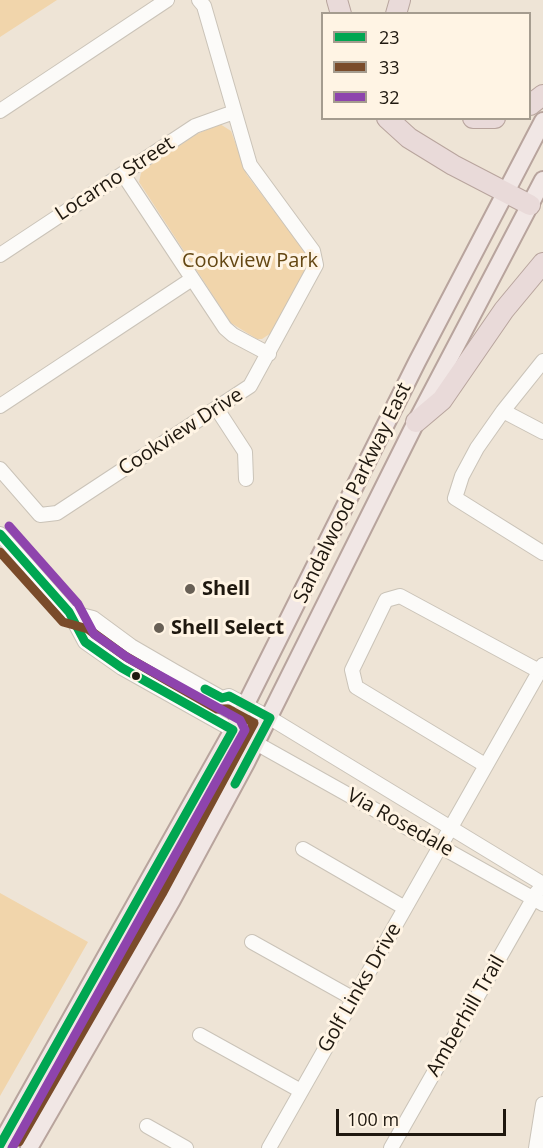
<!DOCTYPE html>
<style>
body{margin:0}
#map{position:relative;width:543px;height:1148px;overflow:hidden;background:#eee4d6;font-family:"Open Sans",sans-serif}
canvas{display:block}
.legend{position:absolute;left:321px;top:12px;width:210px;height:108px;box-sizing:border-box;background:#fff4e4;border:2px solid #a59c8f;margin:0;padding:8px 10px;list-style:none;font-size:18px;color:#1f180f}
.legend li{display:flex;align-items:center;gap:12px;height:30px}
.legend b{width:30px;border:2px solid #a59c8f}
.scale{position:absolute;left:336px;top:1109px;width:170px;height:27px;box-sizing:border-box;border:3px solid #1f180f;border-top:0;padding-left:8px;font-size:18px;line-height:21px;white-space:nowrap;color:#1f180f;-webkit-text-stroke:4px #fff4e4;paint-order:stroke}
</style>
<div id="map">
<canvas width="543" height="1148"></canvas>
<ul class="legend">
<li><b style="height:8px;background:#00a651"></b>23</li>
<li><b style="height:8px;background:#7a4b2a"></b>33</li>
<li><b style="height:8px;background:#8e44ad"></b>32</li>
</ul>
<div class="scale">100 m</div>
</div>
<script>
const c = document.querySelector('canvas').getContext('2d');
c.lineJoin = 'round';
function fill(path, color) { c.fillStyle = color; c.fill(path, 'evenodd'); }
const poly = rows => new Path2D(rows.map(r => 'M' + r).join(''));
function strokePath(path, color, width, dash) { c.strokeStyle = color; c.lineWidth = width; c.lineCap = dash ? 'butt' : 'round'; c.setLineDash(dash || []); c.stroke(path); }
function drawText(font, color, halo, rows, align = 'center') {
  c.font = font + ' "Open Sans",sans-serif'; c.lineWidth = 6; c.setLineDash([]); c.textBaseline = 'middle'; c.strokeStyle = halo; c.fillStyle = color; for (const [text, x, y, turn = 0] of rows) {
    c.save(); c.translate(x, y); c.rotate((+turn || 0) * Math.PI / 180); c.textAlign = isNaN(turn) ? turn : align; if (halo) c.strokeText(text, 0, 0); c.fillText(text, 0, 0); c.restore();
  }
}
const green = poly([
 [0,0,57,0,0,37],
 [220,124,231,131,247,175,308,256,307,266,271,333,262,339,257,339,231,323,139,182,141,173,146,168,197,134],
 [0,893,88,942,0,1096]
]);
const minor = poly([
 [0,111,167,0],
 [123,174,225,328,233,335,269,354],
 [0,255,195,126,234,112],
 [543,361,503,411,477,448,462,476,455,498,543,553],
 [0,406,192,279],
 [217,409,245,452,246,479],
 [503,411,543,432],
 [0,469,40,515,57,513,250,386,316,265,313,251,250,165,204,6,199,0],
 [0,534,69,612,85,642,122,668,543,904],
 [69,612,93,618,131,646,174,671,222,698,229,696,270,718,543,884],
 [485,765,356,687,352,670,386,600,400,596,539,671],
 [303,849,405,908],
 [252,942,354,999],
 [200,1035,301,1091],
 [147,1126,186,1148],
 [269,1148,543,665],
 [391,1148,537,892],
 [536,1148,543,1104]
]);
const major = poly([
 [0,1145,233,730,417,362,543,121],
 [29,1148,172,900,246,763,416,422,543,180]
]);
const highway = poly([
 [337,0,341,14],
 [396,14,400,0],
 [530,105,543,95],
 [387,118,409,138,453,165,530,205],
 [473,118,495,118],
 [416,422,442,400,504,310,543,263]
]);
const bus1 = poly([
 [0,534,69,612,85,642,122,668,233,730,0,1145],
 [205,689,222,698,229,696,270,718,235,784]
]);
const bus2 = poly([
 [0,552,63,622,88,629,125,656,168,681,217,709,228,709,254,723,162,894,19,1142]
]);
const bus3 = poly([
 [9,526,78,604,94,634,128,658,240,720,245,730,12,1148]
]);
const markers = [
 [190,589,6,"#675f55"],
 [159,628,6,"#675f55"],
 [136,676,5,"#1f180f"]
];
const streetNames = [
 ["Locarno Street",115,179,-33],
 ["Cookview Drive",181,432,-33],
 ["Sandalwood Parkway East",353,493,-64],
 ["Via Rosedale",400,823,29],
 ["Golf Links Drive",360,988,-60],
 ["Amberhill Trail",466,1016,-60]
];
const parkNames = [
 ["Cookview Park",250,261]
];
const poiNames = [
 ["Shell",202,589],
 ["Shell Select",171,628]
];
fill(green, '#f1d5ab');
strokePath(minor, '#cac3b8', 16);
strokePath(major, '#b8a49d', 20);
strokePath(highway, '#b8a49d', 22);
strokePath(minor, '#fcfbf9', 14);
strokePath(major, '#f1e7e5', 16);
strokePath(highway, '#e9dad9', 20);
strokePath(bus1, '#00a651', 9);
strokePath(bus2, '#7a4b2a', 9);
strokePath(bus3, '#8e44ad', 9);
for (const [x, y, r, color] of markers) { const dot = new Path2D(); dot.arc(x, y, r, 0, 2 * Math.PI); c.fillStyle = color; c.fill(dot); strokePath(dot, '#fff4e4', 2); }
drawText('20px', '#1f180f', '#fff4e4', streetNames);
drawText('20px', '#644713', '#fff4e4', parkNames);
drawText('bold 20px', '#1f180f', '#fff4e4', poiNames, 'left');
</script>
